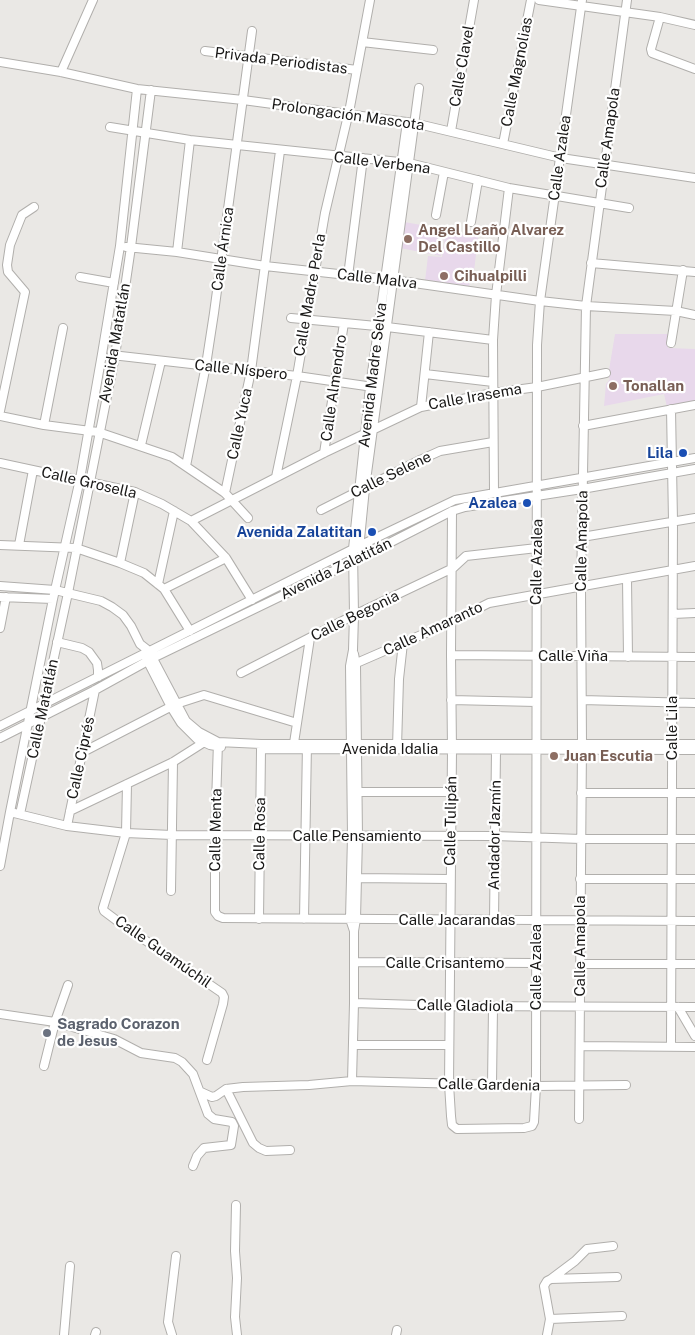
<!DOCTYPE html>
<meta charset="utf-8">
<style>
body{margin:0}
canvas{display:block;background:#eae8e5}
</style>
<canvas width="695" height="1335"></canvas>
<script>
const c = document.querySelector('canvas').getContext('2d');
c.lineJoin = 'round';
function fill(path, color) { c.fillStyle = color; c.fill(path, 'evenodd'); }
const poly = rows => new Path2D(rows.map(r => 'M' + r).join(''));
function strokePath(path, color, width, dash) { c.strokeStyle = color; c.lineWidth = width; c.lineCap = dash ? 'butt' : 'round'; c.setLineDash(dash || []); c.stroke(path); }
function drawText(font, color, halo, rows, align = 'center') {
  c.font = font + ' "Public Sans",sans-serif'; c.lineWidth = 4.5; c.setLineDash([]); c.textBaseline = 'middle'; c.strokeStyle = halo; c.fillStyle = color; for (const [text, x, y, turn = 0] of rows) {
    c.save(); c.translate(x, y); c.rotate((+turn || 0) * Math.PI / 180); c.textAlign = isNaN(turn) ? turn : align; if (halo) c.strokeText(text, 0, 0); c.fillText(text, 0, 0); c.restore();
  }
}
const education = poly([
 [404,222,445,229,441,256,400,248],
 [446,231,478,237,473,280,470,280,469,287,425,281,428,256,442,257],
 [615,334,669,334,668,348,695,349,695,403,667,407,664,394,604,406,606,384,610,379,608,376]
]);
const minor = poly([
 [539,0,660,17,695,25],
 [660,17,651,49,652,53,695,69],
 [362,42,433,50],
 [205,51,357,70],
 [0,62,61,72,137,89,243,100,414,123,561,158,695,178],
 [61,72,93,0],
 [110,127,190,140,409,163,509,188,629,208],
 [451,131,474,0],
 [503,144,531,0],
 [436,215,444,172],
 [471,222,478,180],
 [126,247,177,252,265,266,393,280,540,301,586,306,676,311,695,315],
 [177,252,190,140],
 [591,263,695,272],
 [348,276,363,158],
 [80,277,114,283],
 [291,318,387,327,493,340],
 [671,343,683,270],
 [112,355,297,376,373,387],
 [425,374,493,382],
 [421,407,429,332],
 [0,411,25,292,8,272,7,265,10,245,22,215,34,207],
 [0,416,44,425,98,432,172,457,225,493,248,518],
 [44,425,63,328],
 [583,426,695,405],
 [141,445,161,361],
 [324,453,344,323],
 [0,463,135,492,162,504,191,521,226,558,252,600],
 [186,466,206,365,214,313,252,31],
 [276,477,297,376,325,213,350,107,370,0],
 [225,493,251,371,280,151],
 [494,493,493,340,496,295,509,188],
 [321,510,420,460,440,451,493,442],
 [452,511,451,655,452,750,449,1084,451,1116,452,1125,457,1129,524,1128,532,1126,534,1122,536,1086,537,345,540,301,582,0],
 [191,521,324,453,421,407,493,393,537,387,606,373],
 [582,537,695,518],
 [0,545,76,548,120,563,144,573,164,589,190,631],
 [19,545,33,470],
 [359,549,365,488,419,88],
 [120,563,135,492],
 [627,579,628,657],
 [158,584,174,511],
 [0,586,55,590,101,601,112,607,123,615,131,626,140,644,149,651,186,721,199,732,218,742,261,744,695,744],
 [164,589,226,558],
 [0,597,53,599],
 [673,614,695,613],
 [0,628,6,597],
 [57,642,82,648,89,652,97,663,98,670,98,677],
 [451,655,695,657],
 [146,658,171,707,181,723,197,739,210,745,221,747],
 [352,665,451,622,489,603,695,566],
 [241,673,354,615,453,568,466,556,537,548],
 [451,700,536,702],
 [582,700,695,703],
 [0,726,359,546,455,500,695,458],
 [0,738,95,690,153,658,358,559,452,511,465,507,582,489,695,469],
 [218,742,215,835,215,912,218,916,223,918,695,921],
 [294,743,310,638],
 [397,747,399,679,403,643],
 [262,749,695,750],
 [83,752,176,704,204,695,297,723],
 [127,784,126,833,103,908,104,911,120,923,222,993,224,997,223,1004,207,1060],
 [357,792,452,792],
 [581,793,695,793],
 [70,811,173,762,206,741],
 [10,812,53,599,80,479,102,354,120,246,137,89],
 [20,814,68,593,115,356,131,247,151,90],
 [67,826,95,690],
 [0,866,10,812,67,826,126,833,172,835,495,836,581,839,695,839],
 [357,878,450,879],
 [580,879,695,879],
 [171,891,173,762],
 [259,919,261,749],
 [304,919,307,744],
 [494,920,496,750],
 [354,931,350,919,352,836,350,666,353,650,354,615,353,549,370,387,407,122],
 [354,962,536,963],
 [580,964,695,964],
 [354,1003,449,1006,695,1007],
 [678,1007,695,1036],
 [0,1014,55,1022,114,1039,141,1053,175,1058,182,1062,193,1074,208,1114,214,1119,232,1122,234,1126,231,1145,204,1148,197,1156,193,1166],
 [353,1045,449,1045],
 [580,1046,695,1047],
 [671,1046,673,521,671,409],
 [44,1066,55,1022,68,985],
 [352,1081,354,1003,354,931,356,919,358,836,356,665,354,654],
 [492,1085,493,1007],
 [201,1092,212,1097,216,1096,226,1089],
 [579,1119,582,744,581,587,586,306,627,0],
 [290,1150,266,1151,259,1148,253,1143,226,1089,243,1087,309,1085,352,1081,536,1086,626,1085],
 [236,1205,235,1251,237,1278,235,1317,237,1335],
 [551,1279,575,1261,587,1249,613,1246],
 [550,1319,622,1316],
 [64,1335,70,1266],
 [95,1335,96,1332],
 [172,1335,168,1322,176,1256],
 [396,1335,397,1330],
 [547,1335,550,1319,544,1286,547,1281,551,1279,617,1277]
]);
const markers = [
 [408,239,5,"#8d6e63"],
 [444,276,5,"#8d6e63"],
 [613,386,5,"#8d6e63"],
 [683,453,5,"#1a4fb4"],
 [527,503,5,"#1a4fb4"],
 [372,532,5,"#1a4fb4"],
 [554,756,5,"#8d6e63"],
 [47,1033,5,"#6b7280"]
];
const streetNames = [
 ["Privada Periodistas",281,61,7],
 ["Calle Clavel",462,66,-80],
 ["Calle Magnolias",517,72,-79],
 ["Prolongación Mascota",348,115,8],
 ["Calle Amapola",608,138,-82],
 ["Calle Azalea",560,158,-82],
 ["Calle Verbena",382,163,7],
 ["Calle Árnica",223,249,-82],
 ["Calle Malva",377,279,7],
 ["Calle Madre Perla",310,295,-80],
 ["Avenida Matatlán",115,343,-80],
 ["Calle Níspero",241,370,6],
 ["Avenida Madre Selva",373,375,-83],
 ["Calle Almendro",334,388,-82],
 ["Calle Irasema",475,397,-10],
 ["Calle Yuca",240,424,-78],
 ["Calle Selene",391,475,-26],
 ["Calle Grosella",89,483,13],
 ["Calle Amapola",582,541,-89],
 ["Calle Azalea",537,562,-89],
 ["Avenida Zalatitán",336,569,-26],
 ["Calle Begonia",355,616,-26],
 ["Calle Amaranto",433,629,-25],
 ["Calle Viña",573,656],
 ["Calle Matatlán",43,709,-78],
 ["Calle Lila",672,728,-90],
 ["Avenida Idalia",390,749],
 ["Calle Ciprés",81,758,-78],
 ["Calle Tulipán",451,821,-89],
 ["Calle Menta",216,830,-89],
 ["Calle Rosa",260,834,-89],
 ["Andador Jazmín",495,835,-89],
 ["Calle Pensamiento",357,836],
 ["Calle Jacarandas",457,920],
 ["Calle Amapola",580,946,-90],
 ["Calle Guamúchil",163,952,35],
 ["Calle Crisantemo",445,963],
 ["Calle Azalea",536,967,-90],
 ["Calle Gladiola",465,1006,1],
 ["Calle Gardenia",489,1085,1]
];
const educationNames = [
 ["Angel Leaño Alvarez",418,230],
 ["Del Castillo",418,247],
 ["Cihualpilli",454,276],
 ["Tonallan",623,386],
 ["Juan Escutia",564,756]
];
const transitNames = [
 ["Lila",673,453],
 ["Azalea",517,503],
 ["Avenida Zalatitan",362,532]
];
const worshipNames = [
 ["Sagrado Corazon",57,1024],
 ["de Jesus",57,1041]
];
fill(education, '#e8d8eb');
strokePath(minor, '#b1afac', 10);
strokePath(minor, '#fff', 8);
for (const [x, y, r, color] of markers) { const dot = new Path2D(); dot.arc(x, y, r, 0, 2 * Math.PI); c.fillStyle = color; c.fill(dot); strokePath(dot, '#fff', 2); }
drawText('15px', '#191817', '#fff', streetNames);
drawText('bold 15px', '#785e54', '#fff', educationNames, 'left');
drawText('bold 15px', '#164399', '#fff', transitNames, 'right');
drawText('bold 15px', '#5b616d', '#fff', worshipNames, 'left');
</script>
